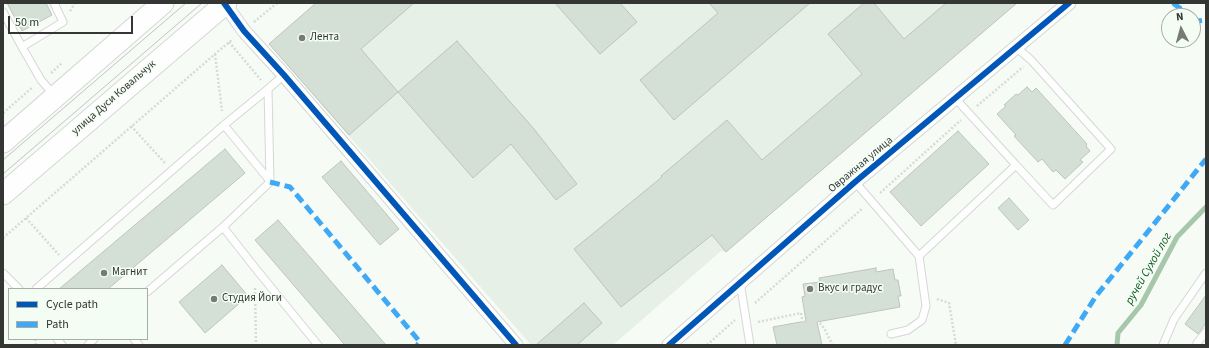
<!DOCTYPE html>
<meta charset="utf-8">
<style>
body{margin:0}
#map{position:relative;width:1209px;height:348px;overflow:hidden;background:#f6fbf6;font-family:"Source Sans 3",sans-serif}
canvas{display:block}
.frame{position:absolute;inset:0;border:4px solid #333633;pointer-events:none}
.legend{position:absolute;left:8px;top:288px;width:140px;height:52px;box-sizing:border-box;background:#f4fdf4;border:1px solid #a7ada7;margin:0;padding:5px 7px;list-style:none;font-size:12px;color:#333633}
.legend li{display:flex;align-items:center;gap:8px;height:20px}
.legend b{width:20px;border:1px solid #a7ada7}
.north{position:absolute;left:1161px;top:8px;width:40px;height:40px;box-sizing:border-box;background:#f4fdf4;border:1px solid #a7ada7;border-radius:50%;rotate:354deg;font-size:11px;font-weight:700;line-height:16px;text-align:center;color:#333633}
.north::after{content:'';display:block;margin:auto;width:14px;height:18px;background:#777b77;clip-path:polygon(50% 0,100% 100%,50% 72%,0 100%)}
.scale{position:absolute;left:8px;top:16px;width:125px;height:18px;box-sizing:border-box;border:2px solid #333633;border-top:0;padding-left:5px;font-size:12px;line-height:14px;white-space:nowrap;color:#333633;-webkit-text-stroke:3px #f4fdf4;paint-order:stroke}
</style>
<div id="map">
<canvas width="1209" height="348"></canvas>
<div class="frame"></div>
<ul class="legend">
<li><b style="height:5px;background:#0057b8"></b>Cycle path</li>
<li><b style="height:5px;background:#3fa9f5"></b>Path</li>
</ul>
<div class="north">N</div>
<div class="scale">50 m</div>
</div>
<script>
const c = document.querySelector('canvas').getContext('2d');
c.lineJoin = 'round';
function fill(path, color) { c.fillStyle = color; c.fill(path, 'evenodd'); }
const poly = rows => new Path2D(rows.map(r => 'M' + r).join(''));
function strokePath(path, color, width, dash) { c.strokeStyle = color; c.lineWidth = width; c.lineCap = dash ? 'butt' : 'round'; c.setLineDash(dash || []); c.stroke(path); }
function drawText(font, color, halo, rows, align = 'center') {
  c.font = font + ' "Source Sans 3",sans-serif'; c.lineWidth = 3; c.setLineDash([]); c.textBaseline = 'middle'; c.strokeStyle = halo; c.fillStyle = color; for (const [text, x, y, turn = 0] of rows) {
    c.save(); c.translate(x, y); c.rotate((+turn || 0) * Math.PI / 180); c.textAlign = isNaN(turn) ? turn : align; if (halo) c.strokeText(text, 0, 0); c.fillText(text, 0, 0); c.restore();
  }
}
const built = poly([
 [316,3,1000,3,1005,13,726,252,721,251,613,345,531,345,269,44]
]);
const stream = poly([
 [1117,345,1118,333,1141,305,1177,237,1206,207]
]);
const building = poly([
 [7,3,46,3,52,15,22,31,7,3],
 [316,3,414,3,361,49,398,92,349,135,269,44,316,3],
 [555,3,620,3,637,22,600,54,555,3],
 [709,3,810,3,674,120,640,80,718,13,709,3],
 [864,3,874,3,904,39,946,3,1017,3,726,252,712,235,621,307,574,249,662,177,661,176,727,120,762,160,862,74,828,34,864,3],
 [457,41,534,129,577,184,556,200,511,144,473,178,398,92,457,41],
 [1027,87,1032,92,1036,88,1087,144,1086,146,1090,151,1080,160,1083,162,1065,179,1056,170,1053,172,1042,159,1038,162,1014,136,1016,135,997,114,1006,106,1004,105,1016,94,1018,95,1027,87],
 [958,131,989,164,921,226,890,192,958,131],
 [225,149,245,173,108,289,59,289,225,149],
 [341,161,399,229,380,245,322,177,341,161],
 [1009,198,1029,220,1018,230,998,208,1009,198],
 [278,220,386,345,345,345,255,240,278,220],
 [222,265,248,296,205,333,179,302,222,265],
 [876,268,876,272,893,269,895,280,898,280,901,296,898,296,900,307,817,322,822,345,777,345,773,327,806,321,802,297,805,296,803,284,820,282,819,278,876,268],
 [1206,295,1206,323,1198,334,1185,324,1206,295],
 [584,303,602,323,577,345,536,345,584,303]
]);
const path = poly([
 [70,11,75,3],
 [254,22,277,3],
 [229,42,261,80],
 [215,54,222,111],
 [51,73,62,63],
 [977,106,1023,67],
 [3,113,33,87],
 [131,126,165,163],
 [880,193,961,120],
 [26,218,59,255],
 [3,238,215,54,233,39],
 [255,288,256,345],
 [937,299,949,303,956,345],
 [755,303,863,208],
 [758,322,801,313,803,323,818,321,824,328,832,344],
 [35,339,36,345],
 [707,345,735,320]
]);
const lane = poly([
 [3,12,22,47],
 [54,95,41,80,22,47,63,22,54,3],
 [955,98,1016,165],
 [224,125,270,181],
 [855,182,919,256,1016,165,1053,205,1111,149,1031,60,1016,47],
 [223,227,256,269,318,345],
 [3,273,19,289],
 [740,282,750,345],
 [36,289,224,125,268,89],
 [147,292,223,227,270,182,268,89,284,75],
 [891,334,908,330,922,320,926,306,919,256],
 [57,339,62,345],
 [134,339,139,345],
 [88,345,94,339],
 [1163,345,1174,319,1206,273],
 [1198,345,1197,343,1206,332]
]);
const street = poly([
 [224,3,244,31,284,75,516,345],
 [669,345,855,182,1069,3]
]);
const primary = poly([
 [3,142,163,3],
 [3,194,226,3]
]);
const tram = poly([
 [3,160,186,3],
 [3,174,202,3]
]);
const quiet = poly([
 [1173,3,1190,16],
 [1193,18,1197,21,1206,20],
 [270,182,290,187,420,342,417,345],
 [1065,345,1096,296,1142,239,1206,159]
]);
const cycleway = poly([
 [224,3,244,31,284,75,516,345],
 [669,345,855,182,1069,3]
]);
const markers = [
 [302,38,4,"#777b77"],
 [104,273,4,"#777b77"],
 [810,289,4,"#777b77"],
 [214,299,4,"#777b77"]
];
const poiNames = [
 ["Лента",310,38],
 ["Магнит",112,273],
 ["Вкус и градус",818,289],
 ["Студия Йоги",222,299]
];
const streetNames = [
 ["улица Дуси Ковальчук",114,98,-41],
 ["Овражная улица",861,165,-40]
];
const waterNames = [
 ["ручей Сухой лог",1149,269,-60]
];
fill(built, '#e6f0e6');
strokePath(stream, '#a6c7a9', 5);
fill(building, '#d4e0d6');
strokePath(building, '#bfc3bf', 1);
strokePath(lane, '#d4d8d4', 9);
strokePath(street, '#d4d8d4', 15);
strokePath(primary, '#d4d8d4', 23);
strokePath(path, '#d8dad8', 2.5, [2, 2]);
strokePath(lane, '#fefefe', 7);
strokePath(street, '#fefefe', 13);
strokePath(primary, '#fefefe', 21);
strokePath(tram, '#c2c4c2', 1);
strokePath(quiet, '#3fa9f5', 5, [10, 5]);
strokePath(cycleway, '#0057b8', 6);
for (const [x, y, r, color] of markers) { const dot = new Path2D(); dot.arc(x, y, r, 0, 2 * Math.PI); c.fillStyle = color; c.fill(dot); strokePath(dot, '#f4fdf4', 1.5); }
drawText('11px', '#333633', '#f4fdf4', poiNames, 'left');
drawText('11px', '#333633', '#f4fdf4', streetNames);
drawText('italic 12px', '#115622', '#f4fdf4', waterNames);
</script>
